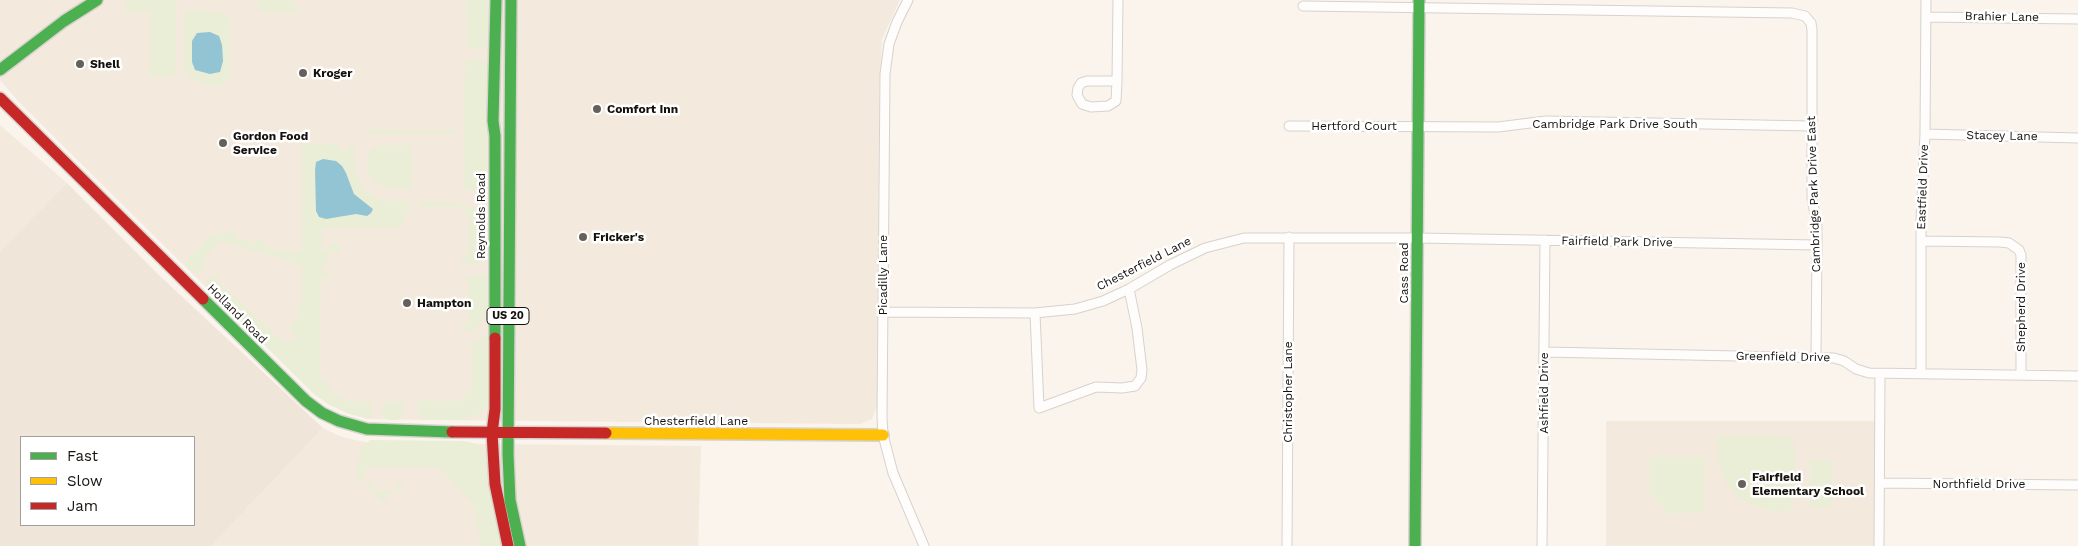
<!DOCTYPE html>
<style>
body{margin:0}
#map{position:relative;width:2078px;height:546px;overflow:hidden;background:#faf4ed;font-family:"Work Sans",sans-serif}
canvas{display:block}
.legend{position:absolute;left:20px;top:436px;width:175px;height:90px;box-sizing:border-box;background:#fff;border:1px solid #a1a09e;margin:0;padding:6px 9px;list-style:none;font-size:15px;color:#15110d}
.legend li{display:flex;align-items:center;gap:10px;height:25px}
.legend b{width:25px;border:1px solid #a1a09e}
</style>
<div id="map">
<canvas width="2078" height="546"></canvas>
<ul class="legend">
<li><b style="height:6px;background:#4caf50"></b>Fast</li>
<li><b style="height:6px;background:#ffc107"></b>Slow</li>
<li><b style="height:6px;background:#c62828"></b>Jam</li>
</ul>
</div>
<script>
const c = document.querySelector('canvas').getContext('2d');
c.lineJoin = 'round';
function fill(path, color) { c.fillStyle = color; c.fill(path, 'evenodd'); }
const poly = rows => new Path2D(rows.map(r => 'M' + r).join(''));
function strokePath(path, color, width, dash) { c.strokeStyle = color; c.lineWidth = width; c.lineCap = dash ? 'butt' : 'round'; c.setLineDash(dash || []); c.stroke(path); }
function drawText(font, color, halo, rows, align = 'center') {
  c.font = font + ' "Work Sans",sans-serif'; c.lineWidth = 5; c.setLineDash([]); c.textBaseline = 'middle'; c.strokeStyle = halo; c.fillStyle = color; for (const [text, x, y, turn = 0] of rows) {
    c.save(); c.translate(x, y); c.rotate((+turn || 0) * Math.PI / 180); c.textAlign = isNaN(turn) ? turn : align; if (halo) c.strokeText(text, 0, 0); c.fillText(text, 0, 0); c.restore();
  }
}
const built = poly([
 [0,0,900,0,882,39,879,94,877,406,872,419,860,424,432,420,368,419,347,413,328,404,313,393,19,102,0,80],
 [0,125,67,183,0,251],
 [1606,421,1878,421,1877,546,1606,546],
 [323,428,342,437,369,443,701,446,698,546,211,546]
]);
const industrial = poly([
 [67,183,161,277,323,428,211,546,0,546,0,251],
 [21,437,194,437,194,525,21,525]
]);
const green = poly([
 [126,0,174,0,176,7,175,75,172,77,150,76,150,13,129,12,125,9],
 [258,0,295,0,295,8,302,13,259,12],
 [466,0,489,0,488,38,487,44,480,49,467,48],
 [191,10,222,12,230,21,231,75,226,83,217,86,209,85,191,78,183,67,185,13],
 [469,60,480,60,485,63,488,69,487,186,482,190,470,191,469,189,431,189,464,188,465,69,466,62],
 [454,124,457,125,455,134,370,134,369,130,453,131],
 [302,144,339,144,340,150,349,150,349,144,352,145,355,150,355,171,363,189,376,198,386,201,406,201,410,203,410,213,404,213,404,227,322,228,322,251,329,251,329,244,338,244,342,250,339,254,334,250,326,258,330,263,323,264,323,272,328,272,328,277,321,277,320,381,327,382,330,392,347,401,368,402,372,408,372,414,368,419,347,413,328,404,313,393,206,287,207,281,217,272,218,276,216,280,285,343,289,340,293,343,298,337,288,327,301,313,297,309,302,304,302,265,220,241,203,259,206,264,199,271,192,272,185,264,189,256,213,234,235,231,236,237,256,243,259,237,266,246,275,251,302,251],
 [378,145,409,145,411,146,412,188,388,189,373,181,368,170,368,153],
 [420,202,450,202,469,207,483,208,488,211,490,245,478,264,462,264,462,254,468,254,468,213,462,213,462,207,422,207,422,213,420,213],
 [490,272,489,308,487,314,475,330,462,330,462,323,468,323,468,279,462,277,483,275],
 [486,335,490,335,489,398,486,406,481,413,467,417,465,420,423,420,419,415,417,401,463,401,463,394,471,394,471,341,480,340],
 [386,402,404,402,403,413,397,420,387,420,383,416,382,409],
 [1718,435,1783,436,1791,439,1795,447,1793,508,1784,512,1771,511,1741,499,1726,483,1720,468,1717,448],
 [370,440,464,441,477,444,483,450,489,466,503,546,481,546,473,503,441,469,432,467,366,467,366,472,363,479,367,483,373,483,373,490,397,490,397,483,405,484,397,493,394,491,391,494,388,492,385,496,389,500,383,501,361,480,356,474,361,448],
 [1650,457,1702,457,1705,462,1704,512,1670,514,1649,492],
 [1810,460,1832,461,1832,507,1810,507]
]);
const water = poly([
 [210,32,219,36,222,45,223,61,220,72,210,74,195,70,192,62,192,41,197,33],
 [323,159,336,161,342,166,346,173,354,194,373,209,371,213,367,216,356,214,326,219,319,217,316,211,315,170,316,162]
]);
const street = poly([
 [908,0,897,22,889,44,885,74,882,417,883,435,893,473,924,546],
 [1303,6,1792,13,1805,16,1811,23,1812,30,1812,198,1817,226,1817,245,1816,357],
 [1926,17,2078,19],
 [1117,81,1087,81,1081,83,1078,88,1077,95,1082,104,1091,107,1108,106,1116,101,1117,81,1118,0],
 [1289,126,1498,127,1546,121,1812,126],
 [1925,134,2078,138],
 [1921,241,2000,242,2009,243,2019,250,2021,255,2021,375],
 [883,312,1035,313,1075,309,1103,301,1129,289,1170,265,1205,248,1244,238,1418,238,1817,245],
 [1035,313,1039,408,1096,387,1122,388,1135,386,1141,378,1142,370,1137,328,1129,289],
 [1544,352,1834,358,1844,361,1856,369,1869,373,2078,376],
 [1921,373,1921,221,1925,134,1926,0],
 [1880,483,2078,485],
 [1287,546,1289,237],
 [1542,546,1545,240],
 [1879,546,1880,374]
]);
const fast = poly([
 [511,0,508,454,510,500,520,546],
 [0,70,64,21,97,0],
 [203,299,306,401,322,413,339,421,367,429,452,432],
 [495,338,495,136,493,121,496,0],
 [1415,546,1419,0]
]);
const slow = poly([
 [606,433,883,435]
]);
const jam = poly([
 [0,98,203,299],
 [495,338,495,409,492,433,495,484,508,546],
 [452,432,606,433]
]);
const markers = [
 [80,64,5,"#65605b"],
 [303,73,5,"#65605b"],
 [597,109,5,"#65605b"],
 [223,143,5,"#65605b"],
 [583,237,5,"#65605b"],
 [407,303,5,"#65605b"],
 [1742,484,5,"#65605b"]
];
const shields = [
 [508,316,42]
];
const shieldNames = [
 ["US 20",508,316]
];
const streetNames = [
 ["Brahier Lane",2002,17,1],
 ["Cambridge Park Drive South",1615,124],
 ["Hertford Court",1354,126],
 ["Stacey Lane",2002,136,1],
 ["Eastfield Drive",1923,187,-88],
 ["Cambridge Park Drive East",1814,194,-92],
 ["Reynolds Road",481,216,-90],
 ["Fairfield Park Drive",1617,242,1],
 ["Chesterfield Lane",1144,264,-27],
 ["Cass Road",1404,273,-90],
 ["Picadilly Lane",883,275,-90],
 ["Shepherd Drive",2021,307,-90],
 ["Holland Road",237,314,45],
 ["Greenfield Drive",1783,357,1],
 ["Christopher Lane",1288,392,-90],
 ["Ashfield Drive",1544,393,-90],
 ["Chesterfield Lane",696,421],
 ["Northfield Drive",1979,484]
];
const poiNames = [
 ["Shell",90,64],
 ["Kroger",313,73],
 ["Comfort Inn",607,109],
 ["Gordon Food",233,136],
 ["Service",233,150],
 ["Fricker's",593,237],
 ["Hampton",417,303],
 ["Fairfield",1752,477],
 ["Elementary School",1752,491]
];
fill(built, '#f3e9dc');
fill(industrial, '#efe6d9');
fill(green, '#eaeed6');
fill(water, '#92c4d4');
strokePath(street, '#d6d2cc', 11);
strokePath(fast, '#d6d2cc', 14);
strokePath(slow, '#d6d2cc', 14);
strokePath(jam, '#d6d2cc', 14);
strokePath(street, '#fefdfc', 9);
strokePath(fast, '#4caf50', 11);
strokePath(slow, '#ffc107', 11);
strokePath(jam, '#c62828', 11);
for (const [x, y, r, color] of markers) { const dot = new Path2D(); dot.arc(x, y, r, 0, 2 * Math.PI); c.fillStyle = color; c.fill(dot); strokePath(dot, '#fff', 2); }
for (const [x, y, w] of shields) { const box = new Path2D(); box.roundRect(x - w / 2, y - 8.5, w, 17, 4); c.fillStyle = '#fff'; c.fill(box); strokePath(box, '#15110d', 1); }
drawText('bold 11px', '#15110d', null, shieldNames);
drawText('12px', '#15110d', '#fff', streetNames);
drawText('bold 12px', '#15110d', '#fff', poiNames, 'left');
</script>
